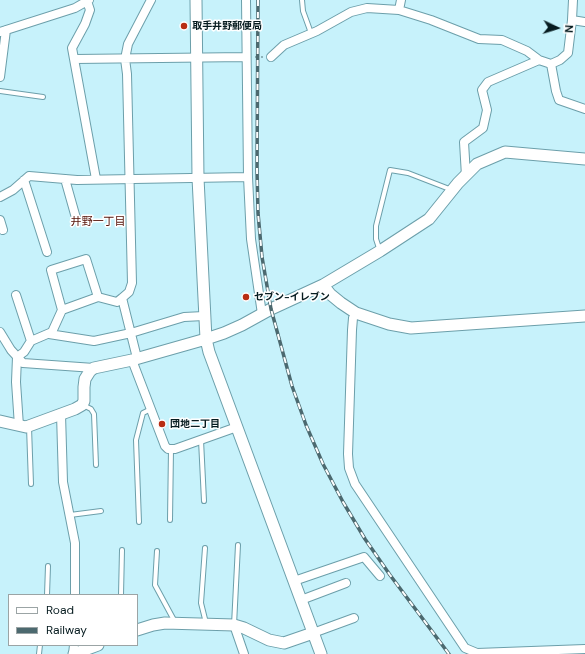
<!DOCTYPE html>
<meta charset="utf-8">
<style>
body{margin:0}
#map{position:relative;width:585px;height:654px;overflow:hidden;background:#c7f2fb;font-family:"DM Sans",sans-serif}
canvas{display:block}
.legend{position:absolute;left:8px;top:594px;width:130px;height:52px;box-sizing:border-box;background:#fff;border:1px solid #9ba4a5;margin:0;padding:5px 7px;list-style:none;font-size:12px;color:#061b1f}
.legend li{display:flex;align-items:center;gap:8px;height:20px}
.legend b{width:20px;border:1px solid #9ba4a5}
.north{position:absolute;left:537px;top:8px;width:40px;height:40px;-webkit-text-stroke:3px #fff;paint-order:stroke;rotate:94deg;font-size:11px;font-weight:700;line-height:16px;text-align:center;color:#061b1f}
.north::after{content:'';display:block;margin:auto;width:14px;height:18px;background:#061b1f;clip-path:polygon(50% 0,100% 100%,50% 72%,0 100%)}
</style>
<div id="map">
<canvas width="585" height="654"></canvas>
<ul class="legend">
<li><b style="height:5px;background:#fff"></b>Road</li>
<li><b style="height:5px;background:#4c696f"></b>Railway</li>
</ul>
<div class="north">N</div>
</div>
<script>
const c = document.querySelector('canvas').getContext('2d');
c.lineJoin = 'round';
const poly = rows => new Path2D(rows.map(r => 'M' + r).join(''));
function strokePath(path, color, width, dash) { c.strokeStyle = color; c.lineWidth = width; c.lineCap = dash ? 'butt' : 'round'; c.setLineDash(dash || []); c.stroke(path); }
function drawText(font, color, halo, rows, align = 'center') {
  c.font = font + ' "DM Sans","Noto Sans JP",sans-serif'; c.lineWidth = 3; c.setLineDash([]); c.textBaseline = 'middle'; c.strokeStyle = halo; c.fillStyle = color; for (const [text, x, y, turn = 0] of rows) {
    c.save(); c.translate(x, y); c.rotate((+turn || 0) * Math.PI / 180); c.textAlign = isNaN(turn) ? turn : align; if (halo) c.strokeText(text, 0, 0); c.fillText(text, 0, 0); c.restore();
  }
}
const path = poly([
 [255,57,263,57]
]);
const lane = poly([
 [302,0,303,11,311,33],
 [0,91,43,97],
 [380,251,376,239,376,226,390,170,408,173,452,190],
 [83,405,91,409,94,414,96,465],
 [29,427,31,484],
 [201,440,204,501],
 [70,515,101,511],
 [170,520,171,449],
 [139,522,136,440,143,413,151,409],
 [205,548,201,603,206,623],
 [157,551,155,585,175,622],
 [47,595,48,566],
 [121,595,122,550],
 [234,625,238,545],
 [39,654,40,645]
]);
const street = poly([
 [246,0,248,177,251,239,262,314],
 [87,1,90,10,85,24,72,48,96,179],
 [399,10,401,0],
 [572,20,573,0],
 [0,32,75,8,89,0],
 [271,57,284,45,317,31,351,12,367,8,399,10,431,20,479,39,502,40,527,51,539,60,551,64,560,60,568,53,572,20,585,22],
 [75,59,246,57],
 [551,64,556,91,559,100,585,109],
 [0,77,6,30],
 [466,176,464,142,483,128,487,110,482,90,488,82,539,60],
 [65,179,76,218],
 [24,180,47,252],
 [0,197,13,190,29,176,77,180,248,177],
 [0,220,3,230],
 [16,295,31,341],
 [62,310,51,270,86,259,98,297],
 [356,313,353,318,352,330,348,454,349,468,355,484,465,648,477,653,585,649],
 [0,332,11,350,23,363,94,368],
 [49,334,94,341,131,333,184,317,204,316],
 [137,358,122,298,129,292,132,283,127,74,125,59,128,44,151,0],
 [132,360,165,446,168,449,175,449,237,427],
 [61,414,63,482,75,543,75,595],
 [19,426,16,382,17,357,24,352,31,341,52,332,62,310,98,297,117,302,122,298],
 [294,581,364,557,380,576],
 [301,600,346,583],
 [234,625,244,654],
 [313,633,354,618],
 [73,654,74,645]
]);
const secondary = poly([
 [196,0,198,178,206,339,209,352,321,654],
 [323,285,330,294,341,303,356,313,389,324,411,328,585,316],
 [0,421,26,427,75,409,82,405,84,401,84,387,85,379,90,371,94,368,132,360,206,339,224,333,242,325,271,309,323,285,380,251,429,219,458,183,477,164,505,152,585,159],
 [137,630,153,625,165,623,234,625,244,628,269,640,284,643,313,633],
 [74,654,98,645]
]);
const rail = poly([
 [258,0,257,170,258,213,262,257,271,309,292,386,306,425,323,464,343,502,365,539,390,575,449,654]
]);
const markers = [
 [184,26,4,"#b82d13"],
 [246,297,4,"#b82d13"],
 [162,424,4,"#b82d13"]
];
const poiNames = [
 ["取手井野郵便局",192,26],
 ["セブン-イレブン",254,297],
 ["団地二丁目",170,424]
];
const neighbourhoodNames = [
 ["井野一丁目",98,222]
];
strokePath(lane, '#6c9faa', 6);
strokePath(street, '#6c9faa', 10);
strokePath(secondary, '#6c9faa', 13);
strokePath(path, '#7a9ca3', 1.5, [3, 3]);
strokePath(lane, '#fff', 4);
strokePath(street, '#fff', 8);
strokePath(secondary, '#fff', 11);
strokePath(rail, '#4c696f', 3.5);
strokePath(rail, '#fff', 2, [6]);
for (const [x, y, r, color] of markers) { const dot = new Path2D(); dot.arc(x, y, r, 0, 2 * Math.PI); c.fillStyle = color; c.fill(dot); strokePath(dot, '#fff', 1.5); }
drawText('bold 10px', '#061b1f', '#fff', poiNames, 'left');
drawText('11px', '#541106', '#fff', neighbourhoodNames);
</script>
